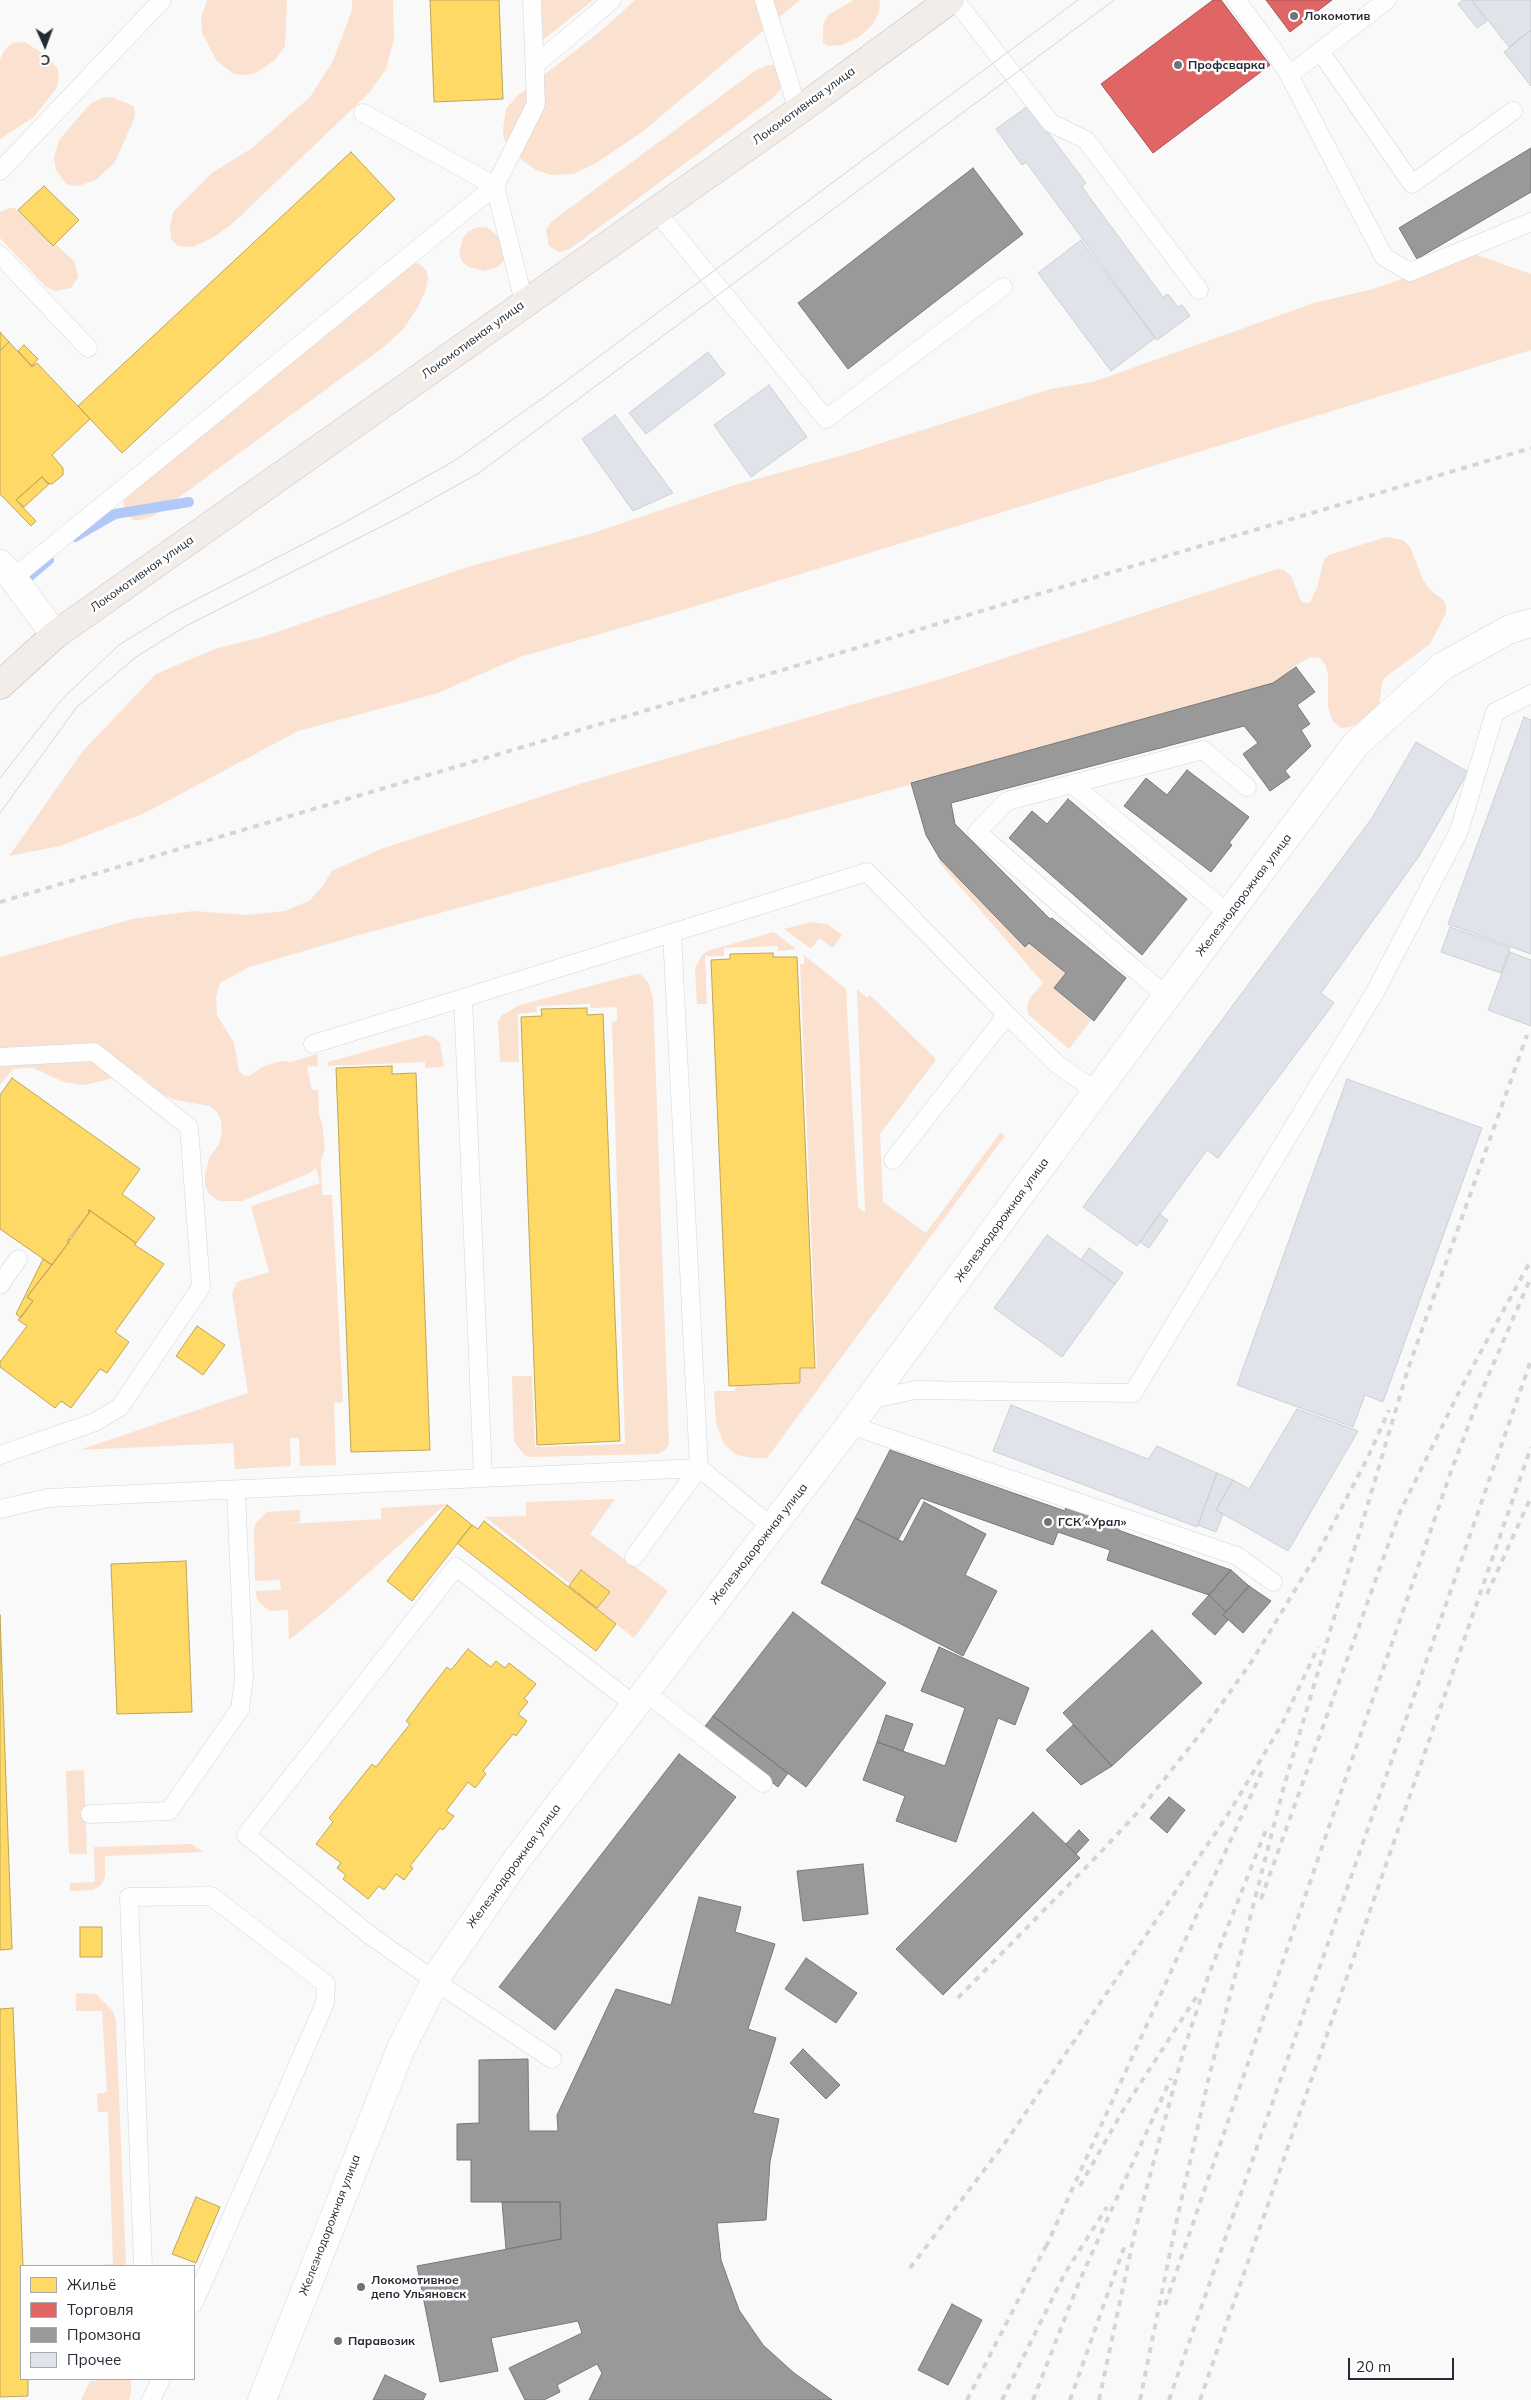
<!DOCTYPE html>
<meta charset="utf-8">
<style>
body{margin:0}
#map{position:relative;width:1531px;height:2400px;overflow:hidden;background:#f9f9f9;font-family:Mulish,sans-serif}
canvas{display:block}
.legend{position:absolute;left:20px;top:2265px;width:175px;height:115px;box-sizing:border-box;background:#fff;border:1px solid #a8aaae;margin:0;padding:6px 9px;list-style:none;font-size:15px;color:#252b35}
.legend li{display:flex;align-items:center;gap:10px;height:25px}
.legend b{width:25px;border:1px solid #a8aaae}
.north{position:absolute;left:20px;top:20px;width:50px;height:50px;-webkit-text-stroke:4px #fff;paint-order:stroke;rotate:178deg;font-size:14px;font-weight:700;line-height:20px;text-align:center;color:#252b35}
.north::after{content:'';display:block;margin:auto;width:18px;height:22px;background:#252b35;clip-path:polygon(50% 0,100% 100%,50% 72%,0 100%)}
.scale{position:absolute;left:1348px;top:2358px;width:106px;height:22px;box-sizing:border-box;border:2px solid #252b35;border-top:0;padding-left:6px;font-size:15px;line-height:18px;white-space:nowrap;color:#252b35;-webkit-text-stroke:4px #fff;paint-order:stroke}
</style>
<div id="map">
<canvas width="1531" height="2400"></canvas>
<ul class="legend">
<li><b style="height:14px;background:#ffd966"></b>Жильё</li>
<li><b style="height:14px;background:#e06666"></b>Торговля</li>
<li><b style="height:14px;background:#999"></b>Промзона</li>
<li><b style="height:14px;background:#e0e3e9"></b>Прочее</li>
</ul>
<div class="north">С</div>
<div class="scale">20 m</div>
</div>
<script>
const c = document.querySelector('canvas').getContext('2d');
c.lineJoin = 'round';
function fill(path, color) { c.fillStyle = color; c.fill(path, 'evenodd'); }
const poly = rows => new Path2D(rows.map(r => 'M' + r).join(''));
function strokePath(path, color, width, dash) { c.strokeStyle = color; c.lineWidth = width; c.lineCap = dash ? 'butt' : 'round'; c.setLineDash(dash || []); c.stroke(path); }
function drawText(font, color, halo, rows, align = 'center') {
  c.font = font + ' Mulish,sans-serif'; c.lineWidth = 5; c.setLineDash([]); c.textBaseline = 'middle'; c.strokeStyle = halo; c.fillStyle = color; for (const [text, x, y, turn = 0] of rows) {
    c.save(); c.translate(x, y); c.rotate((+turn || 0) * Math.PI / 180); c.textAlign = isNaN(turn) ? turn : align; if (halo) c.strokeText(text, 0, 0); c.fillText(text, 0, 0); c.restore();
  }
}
const green = poly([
 [207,0,287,0,285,46,275,60,256,73,246,75,234,74,217,61,202,33,201,18],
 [352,0,393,0,394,39,386,69,369,93,231,225,212,238,193,247,178,246,171,239,170,227,173,212,212,173,252,148,310,97,333,61,352,10],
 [541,0,593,0,543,40],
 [635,0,800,0,642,132,596,163,573,174,551,175,536,170,514,154,504,139,503,129,506,109,517,96,602,30],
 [854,0,880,0,879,12,874,23,859,37,841,45,828,46,823,43,823,26,828,15],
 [25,42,50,58,58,70,59,79,56,89,34,117,0,139,0,60,3,52,12,43],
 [768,65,775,65,783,86,773,98,570,249,559,252,549,246,546,230,551,222,756,70],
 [112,97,133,106,135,111,134,119,115,162,96,180,78,186,66,184,56,170,54,158,59,140,91,103,103,98],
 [9,208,14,208,26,217,75,262,78,277,71,288,56,291,46,287,0,238,0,212],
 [479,227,488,228,501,238,505,259,498,267,484,271,469,267,462,262,459,253,463,238,469,231],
 [1474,254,1531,274,1531,350,683,610,520,657,438,693,298,731,147,812,60,846,9,856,83,751,156,674,215,649,262,637,471,566,590,534,735,485,844,455,1051,389,1093,382,1314,303,1373,289],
 [418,263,426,270,428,278,426,289,419,305,405,327,385,346,155,515,141,520,134,520,125,514,123,500,129,492,408,264],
 [1386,537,1403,540,1410,547,1423,580,1430,590,1443,600,1446,605,1446,613,1430,644,1383,679,1379,704,1374,712,1365,721,1350,727,1341,728,1332,720,1328,707,1328,676,1326,666,1320,658,1311,657,1294,666,1282,680,1272,686,352,937,249,967,220,983,216,997,217,1015,234,1043,239,1071,243,1075,249,1076,264,1066,282,1061,291,1062,317,1054,318,1066,307,1067,312,1090,318,1090,319,1114,322,1123,325,1149,321,1160,322,1195,332,1195,343,1402,334,1403,336,1465,300,1466,299,1438,290,1438,291,1466,235,1469,233,1443,79,1450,248,1393,232,1293,237,1282,269,1272,251,1206,320,1183,316,1168,310,1173,242,1201,219,1201,209,1194,205,1185,205,1176,209,1158,219,1144,222,1132,221,1121,217,1112,210,1106,175,1100,162,1094,139,1074,126,1072,106,1080,83,1085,64,1082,33,1068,23,1068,13,1069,0,1085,0,957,132,919,194,911,246,915,286,911,310,900,322,887,332,871,381,849,586,782,944,678,1277,569,1284,570,1291,576,1301,601,1304,603,1310,602,1317,588,1324,559,1329,555],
 [940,859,1025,947,1029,943,1066,973,1054,989,1091,1020,1069,1049,1028,1014,1027,1007,1030,998,1043,983,938,861],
 [812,922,827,924,842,935,833,948,819,938,811,949,784,929],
 [774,932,796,949,778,951,778,946,724,948,724,956,705,956,707,1004,697,1004,695,968,702,955,707,951],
 [804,955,846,989,858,1207,865,1212,857,989,867,998,870,995,935,1058,935,1061,880,1134,883,1202,926,1233,1000,1133,1005,1136,767,1458,753,1458,736,1455,724,1444,716,1423,714,1391,735,1391,736,1386,801,1384,800,1369,817,1368,800,964,804,964],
 [640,974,648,982,653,998,669,1444,666,1449,658,1454,530,1457,524,1455,514,1441,512,1376,532,1376,535,1447,625,1444,612,1022,617,1021,617,1007,590,1008,590,1004,537,1006,537,1012,518,1014,519,1062,500,1062,498,1022,502,1015,520,1005,632,975],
 [426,1035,434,1037,440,1043,444,1067,425,1068,425,1062,327,1066,328,1062],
 [615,1499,590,1534,668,1591,634,1638,597,1609,610,1592,582,1570,570,1584,485,1517,526,1516,526,1502],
 [446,1504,331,1606,289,1640,288,1610,269,1611,258,1601,255,1591,281,1590,280,1580,255,1581,254,1529,256,1523,267,1512,300,1510,300,1522,287,1524,385,1519,381,1519,381,1508],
 [84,1770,87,1854,69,1854,66,1771],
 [192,1844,203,1852,105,1856,105,1877,101,1885,93,1890,70,1891,70,1883,95,1882,94,1847],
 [76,1993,96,1994,113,2011,116,2021,126,2266,105,2266,105,2264,113,2264,108,2112,98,2112,97,2094,107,2092,102,2011,76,2011],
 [110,2379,131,2379,131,2393,129,2400,81,2400,90,2381]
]);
const homes = poly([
 [430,0,499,0,503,99,434,102,430,0],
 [351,152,395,199,122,453,78,406,351,152],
 [44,186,79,220,53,246,18,210,44,186],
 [0,332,9,342,0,351,0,332],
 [9,342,32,367,37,363,90,419,52,455,63,468,63,475,52,484,47,483,42,477,16,500,36,521,31,526,0,494,0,351,9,342],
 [24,345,38,359,32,366,18,351,24,345],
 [42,477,49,484,24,507,16,500,42,477],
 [773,953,773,957,797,957,815,1368,800,1368,800,1383,729,1386,711,960,730,959,730,954,773,953],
 [587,1008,587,1015,603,1014,620,1441,537,1445,521,1017,542,1016,541,1009,587,1008],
 [392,1066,392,1074,416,1073,430,1450,351,1452,336,1068,392,1066],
 [12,1078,140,1169,122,1194,155,1218,136,1243,89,1210,89,1213,70,1240,69,1239,69,1242,52,1265,0,1229,0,1095,12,1078],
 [89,1210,136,1243,135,1245,164,1264,115,1332,129,1342,107,1373,100,1369,71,1408,61,1401,55,1408,0,1367,0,1362,27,1326,18,1320,33,1301,27,1297,69,1242,67,1241,89,1213,89,1210],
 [43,1259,52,1265,27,1297,33,1301,21,1318,16,1314,43,1259],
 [197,1326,225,1345,203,1375,176,1356,197,1326],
 [447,1505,472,1525,412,1601,387,1581,447,1505],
 [484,1521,616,1624,596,1651,457,1543,472,1525,478,1529,484,1521],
 [186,1561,192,1712,117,1714,111,1564,186,1561],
 [581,1570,610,1592,597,1608,569,1586,581,1570],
 [0,1615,12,1949,0,1950,0,1615],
 [468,1649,491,1667,496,1661,505,1668,509,1663,536,1684,524,1699,528,1702,518,1714,527,1721,516,1736,513,1734,483,1771,486,1774,475,1788,468,1782,446,1811,454,1816,443,1830,440,1828,410,1866,413,1868,404,1880,396,1874,384,1890,379,1886,368,1899,343,1879,346,1875,337,1868,341,1863,316,1844,333,1822,329,1818,372,1764,376,1767,410,1724,406,1721,426,1694,447,1667,451,1670,468,1649],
 [80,1927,102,1927,102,1957,80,1957,80,1927],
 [13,2008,23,2266,21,2266,21,2379,28,2379,28,2396,0,2397,0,2009,13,2008],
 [196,2197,220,2207,196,2263,172,2254,196,2197]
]);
const shops = poly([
 [1213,0,1221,0,1270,65,1153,153,1101,84,1213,0],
 [1266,0,1332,0,1290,32,1266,0]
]);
const industry = poly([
 [1531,148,1531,192,1417,259,1399,228,1531,148],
 [973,168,1023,234,848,369,798,303,973,168],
 [1296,667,1315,692,1297,705,1310,724,1301,730,1311,746,1285,771,1290,777,1270,791,1243,754,1258,743,1244,726,951,803,955,824,1050,919,1052,918,1126,978,1094,1021,1054,988,1066,973,1029,943,1025,947,940,859,926,835,911,783,1273,683,1296,667],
 [1187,770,1249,817,1229,843,1232,845,1211,872,1124,806,1146,778,1167,795,1187,770],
 [1068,799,1187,899,1142,955,1009,838,1032,811,1047,824,1068,799],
 [890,1450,1065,1511,1066,1507,1120,1526,1118,1530,1231,1570,1209,1595,1107,1560,1110,1550,1058,1532,1053,1545,921,1498,898,1540,855,1518,890,1450],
 [924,1502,986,1534,965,1575,997,1591,963,1656,821,1583,855,1518,903,1542,924,1502],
 [1231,1570,1249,1586,1226,1612,1209,1595,1231,1570],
 [1249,1586,1271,1601,1243,1633,1223,1615,1249,1586],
 [1209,1595,1226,1612,1223,1615,1228,1620,1215,1635,1192,1614,1209,1595],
 [793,1612,886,1683,806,1787,713,1716,793,1612],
 [1152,1630,1202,1683,1112,1766,1063,1713,1152,1630],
 [939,1647,1029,1688,1015,1725,998,1718,956,1842,896,1821,905,1796,863,1780,877,1742,945,1766,965,1708,921,1691,939,1647],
 [886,1715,913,1724,903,1751,877,1742,886,1715],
 [713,1716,788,1773,778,1787,703,1729,713,1716],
 [1073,1725,1112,1766,1081,1785,1046,1750,1073,1725],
 [679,1754,736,1797,555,2030,499,1987,679,1754],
 [1169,1797,1185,1810,1167,1833,1150,1818,1169,1797],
 [1033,1812,1080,1858,943,1995,896,1949,1033,1812],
 [1079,1830,1089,1840,1076,1854,1066,1844,1079,1830],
 [863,1864,868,1914,803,1921,797,1871,863,1864],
 [699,1897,741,1907,735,1932,775,1944,748,2029,776,2038,753,2113,779,2119,770,2162,766,2220,717,2223,721,2260,739,2310,763,2345,794,2373,832,2400,589,2400,602,2373,597,2364,557,2385,560,2392,544,2400,525,2400,509,2368,582,2333,578,2321,491,2338,498,2371,440,2382,417,2266,561,2239,560,2202,471,2202,471,2160,457,2160,457,2124,479,2123,479,2060,528,2059,529,2131,558,2131,557,2115,616,1989,671,2005,699,1897],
 [806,1958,857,1993,836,2023,785,1989,806,1958],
 [803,2049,840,2085,826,2099,790,2063,803,2049],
 [502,2202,560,2202,561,2239,506,2249,502,2202],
 [952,2304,982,2320,948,2385,918,2370,952,2304],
 [385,2375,426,2394,423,2400,373,2400,385,2375]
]);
const stream = poly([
 [75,537,115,514,189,502],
 [30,576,49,560]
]);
const building = poly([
 [1463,0,1471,0,1487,21,1477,28,1458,4,1463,0],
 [1472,0,1531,0,1531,30,1509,47,1472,0],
 [1531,30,1531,86,1504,52,1531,30],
 [1028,106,1086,183,1082,187,1163,297,1168,294,1178,307,1182,305,1190,316,1157,340,1026,162,1022,165,996,129,1028,106],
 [1081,240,1155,338,1111,371,1038,273,1081,240],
 [708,352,725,374,646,434,629,413,708,352],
 [769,385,807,437,751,477,714,425,769,385],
 [615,415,673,493,633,511,582,439,615,415],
 [1524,717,1531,720,1531,954,1448,924,1524,717],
 [1416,742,1468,772,1419,856,1321,993,1334,1003,1218,1158,1207,1150,1137,1246,1083,1207,1372,818,1416,742],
 [1450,927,1510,948,1501,973,1441,952,1450,927],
 [1510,952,1531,960,1531,1026,1488,1010,1510,952],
 [1347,1079,1482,1128,1383,1402,1365,1395,1353,1427,1237,1385,1347,1079],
 [1159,1214,1168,1220,1149,1248,1140,1242,1159,1214],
 [1047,1235,1115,1284,1062,1357,994,1308,1047,1235],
 [1089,1248,1123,1273,1115,1284,1081,1260,1089,1248],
 [1011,1405,1148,1459,1157,1446,1217,1473,1197,1527,993,1451,1011,1405],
 [1297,1409,1358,1431,1288,1551,1216,1510,1233,1480,1249,1489,1297,1409],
 [1217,1473,1233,1480,1216,1510,1223,1514,1216,1532,1198,1525,1217,1473]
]);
const service = poly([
 [764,0,798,111],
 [955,0,1051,123,1086,140,1199,290],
 [1236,0,1274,51,1289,75,1384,257,1410,272,1531,222],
 [1320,51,1412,184,1513,111],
 [535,65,612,0],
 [1289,75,1387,0],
 [363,113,495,186,536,104,532,0],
 [0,171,162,0],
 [656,211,826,419,1003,287],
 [0,255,88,348],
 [13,578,495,186,524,302],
 [1072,784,1007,801,977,832,1133,968,1167,996],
 [1229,914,1072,784,1203,750,1247,787],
 [313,1044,463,998],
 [0,1057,94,1052,189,1127,201,1287,120,1407,95,1422,0,1455],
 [893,1160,1007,1015],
 [0,1285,18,1259],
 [869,1400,915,1390,1133,1393,1375,992,1459,831,1495,712,1531,694],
 [850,1425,1237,1556,1273,1582],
 [483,1477,463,998,867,872,1007,1015,1058,1065,1097,1092],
 [0,1509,48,1498,699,1468,772,1527],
 [634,1557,699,1468,672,933],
 [645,1692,763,1783],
 [90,1814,169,1811,240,1709,244,1678,236,1490],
 [552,2059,435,1981,371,1936,246,1835,456,1567,636,1706],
 [143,2266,129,1897,211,1896,326,1984,325,2003,194,2303],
 [151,2400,161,2379]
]);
const minor = poly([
 [0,564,13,578,55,635]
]);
const tertiary = poly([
 [262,2400,402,2046,440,1972,518,1858,850,1425,1167,996,1356,744,1443,666,1510,629,1531,623]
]);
const primary = poly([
 [0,685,55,635,798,111,950,0]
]);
const tram = poly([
 [0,778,63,698,119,645,172,612,340,525,454,461,547,395,1078,0],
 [0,813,76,708,136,657,186,626,400,517,479,473,1114,0]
]);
const rail = poly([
 [0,902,1531,448],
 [1487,1594,1531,1497],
 [1261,1899,1400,1512,1461,1388,1531,1260],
 [958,1998,1098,1855,1139,1811,1201,1733,1252,1661,1320,1549,1368,1457,1389,1410],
 [1080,2186,1125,2107,1197,1996],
 [1046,2247,1262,1771],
 [910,2268,1007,2140,1227,1816,1282,1724,1318,1647],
 [1165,2305,1450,1474,1480,1395,1531,1277],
 [967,2400,1048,2242],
 [1002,2400,1065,2273,1107,2207],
 [1033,2400,1079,2282,1171,2078],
 [1070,2400,1126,2242],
 [1099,2400,1135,2231,1184,2049,1209,1974,1266,1830],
 [1140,2400,1175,2228,1209,2077,1284,1786,1408,1369,1527,1035],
 [1169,2400,1531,1360],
 [1200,2400,1531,1447]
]);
const markers = [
 [1294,16,5,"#6f737a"],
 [1178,65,5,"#6f737a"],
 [1048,1522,5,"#6f737a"],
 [361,2287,5,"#6f737a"],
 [338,2341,5,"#6f737a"]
];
const poiNames = [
 ["Локомотив",1304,16],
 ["Профсварка",1188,65],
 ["ГСК «Урал»",1058,1522],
 ["Локомотивное",371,2280],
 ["депо Ульяновск",371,2294],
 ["Паравозик",348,2341]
];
const streetNames = [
 ["Локомотивная улица",804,106,-36],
 ["Локомотивная улица",473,340,-36],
 ["Локомотивная улица",142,574,-35],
 ["Железнодорожная улица",1244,895,-53],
 ["Железнодорожная улица",1002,1220,-54],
 ["Железнодорожная улица",759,1544,-52],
 ["Железнодорожная улица",514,1866,-54],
 ["Железнодорожная улица",330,2225,-69]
];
fill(green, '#fbe1cf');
fill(homes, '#ffd966');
strokePath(homes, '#bea557', 1);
fill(shops, '#e06666');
strokePath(shops, '#a85457', 1);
fill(industry, '#999');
strokePath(industry, '#76787b', 1);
strokePath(stream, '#b0c9f8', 10);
fill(building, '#e0e3e9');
strokePath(building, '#cccfd4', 1);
strokePath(service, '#d2d5dc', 19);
strokePath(minor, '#d2d5dc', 29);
strokePath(tertiary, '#d2d5dc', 29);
strokePath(primary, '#bfb5ae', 29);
strokePath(service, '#fefefe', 18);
strokePath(minor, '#fefefe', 28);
strokePath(tertiary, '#fefefe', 28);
strokePath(primary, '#f2ede9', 28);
strokePath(tram, '#d4d5d6', 1);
strokePath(rail, '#d4d5d6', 4, [6, 6]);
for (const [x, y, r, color] of markers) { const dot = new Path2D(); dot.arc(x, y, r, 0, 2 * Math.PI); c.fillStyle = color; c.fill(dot); strokePath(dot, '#fff', 2); }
drawText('bold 12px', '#252b35', '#fff', poiNames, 'left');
drawText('12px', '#252b35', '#fff', streetNames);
</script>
